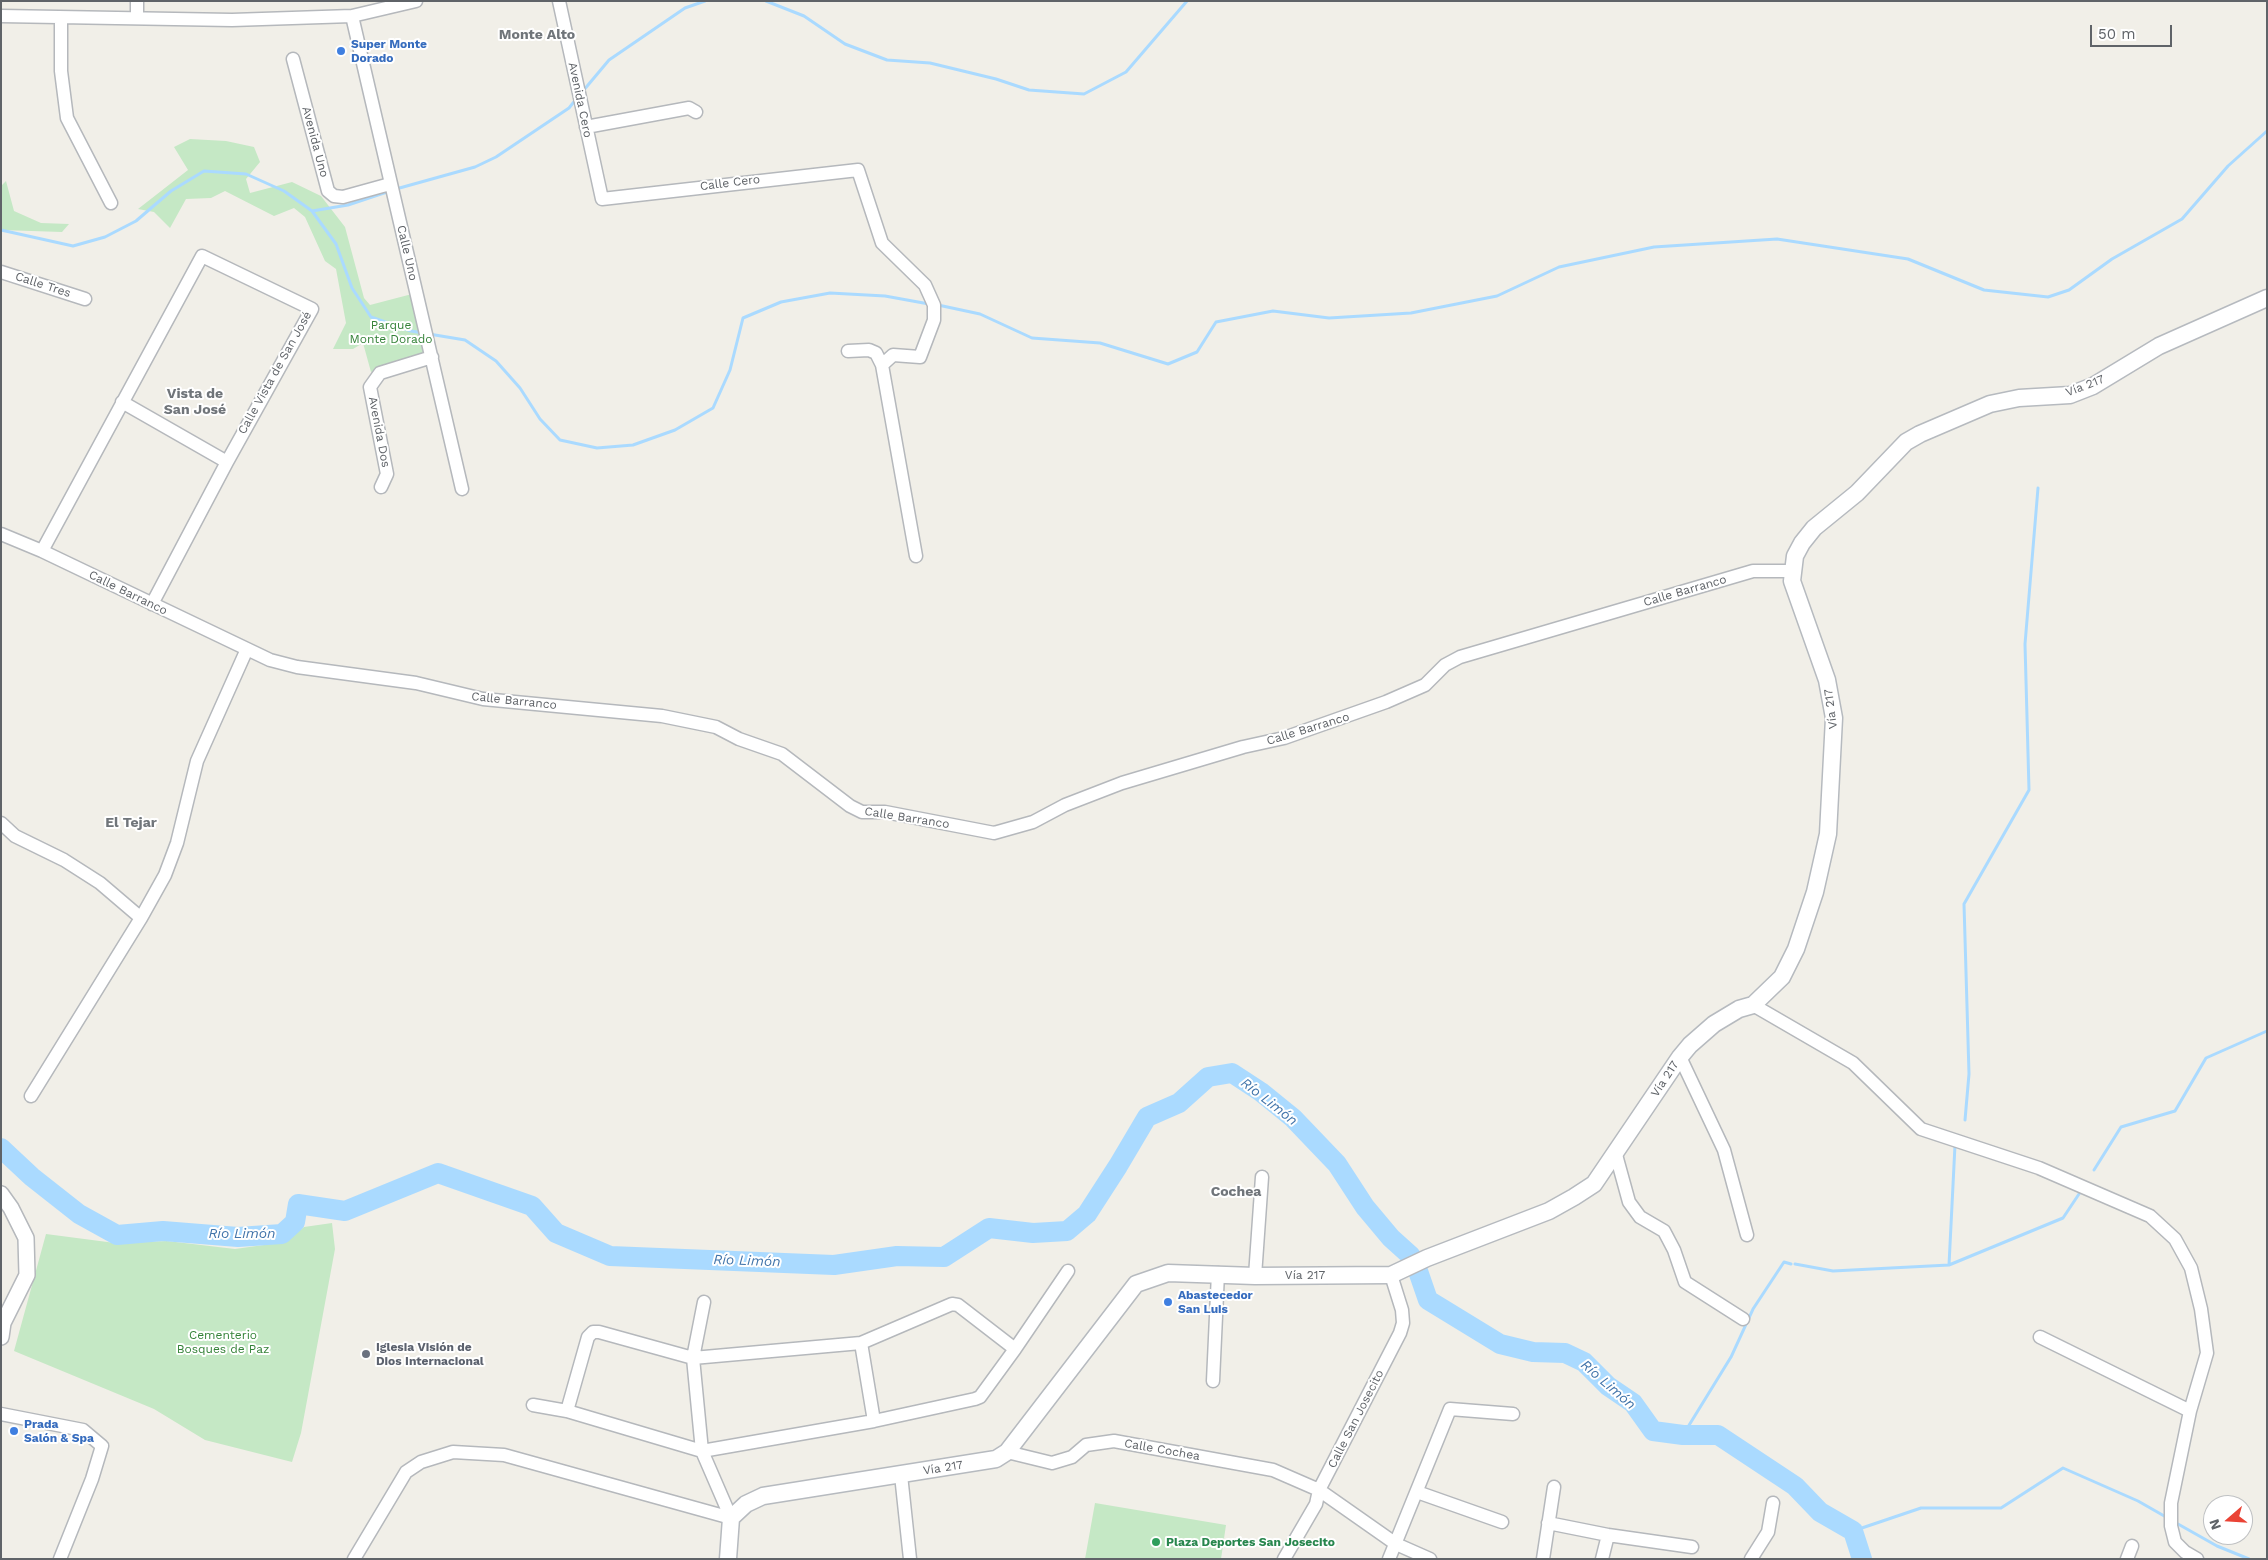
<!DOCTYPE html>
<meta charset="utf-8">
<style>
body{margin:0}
#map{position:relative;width:2268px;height:1560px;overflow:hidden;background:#f1efe8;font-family:"Work Sans",sans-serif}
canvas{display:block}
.frame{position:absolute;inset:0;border:2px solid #5f6368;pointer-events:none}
.north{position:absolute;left:2203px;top:1495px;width:50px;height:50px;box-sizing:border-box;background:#fff;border:1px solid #bfc1c3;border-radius:50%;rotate:251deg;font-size:14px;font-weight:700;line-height:20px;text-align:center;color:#5f6368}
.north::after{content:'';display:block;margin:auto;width:18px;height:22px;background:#ea4335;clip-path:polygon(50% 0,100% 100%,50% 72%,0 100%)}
.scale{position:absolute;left:2090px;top:25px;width:82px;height:22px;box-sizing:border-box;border:2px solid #5f6368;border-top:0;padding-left:6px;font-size:15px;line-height:18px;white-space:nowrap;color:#5f6368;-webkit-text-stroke:4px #fff;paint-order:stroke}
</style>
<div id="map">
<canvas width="2268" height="1560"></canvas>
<div class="frame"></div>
<div class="north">N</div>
<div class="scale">50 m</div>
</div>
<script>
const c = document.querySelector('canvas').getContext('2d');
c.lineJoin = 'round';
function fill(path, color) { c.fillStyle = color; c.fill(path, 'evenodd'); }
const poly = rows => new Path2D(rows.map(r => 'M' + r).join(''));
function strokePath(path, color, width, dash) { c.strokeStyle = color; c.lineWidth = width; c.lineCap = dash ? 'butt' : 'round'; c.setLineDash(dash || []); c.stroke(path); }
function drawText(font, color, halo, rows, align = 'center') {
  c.font = font + ' "Work Sans",sans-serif'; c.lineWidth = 4; c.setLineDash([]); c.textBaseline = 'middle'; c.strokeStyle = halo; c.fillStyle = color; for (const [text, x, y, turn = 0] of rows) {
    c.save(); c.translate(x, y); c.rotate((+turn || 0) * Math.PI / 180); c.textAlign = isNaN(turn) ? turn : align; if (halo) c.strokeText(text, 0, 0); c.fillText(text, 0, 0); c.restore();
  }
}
const green = poly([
 [190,139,226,141,254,147,260,162,246,179,250,193,292,182,321,196,345,227,364,298,370,305,412,294,425,353,420,358,371,372,363,343,353,349,333,349,346,323,336,269,325,261,305,217,294,208,274,216,225,191,211,198,186,199,170,228,154,212,138,209,188,170,174,147],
 [6,181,14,211,41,223,69,224,62,232,1,230,1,186],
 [332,1223,335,1249,301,1433,292,1462,205,1440,154,1409,14,1351,46,1234,115,1243,167,1241,235,1249,285,1242,304,1227],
 [1095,1503,1226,1525,1221,1559,1085,1559]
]);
const stream = poly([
 [766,1,804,16,845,44,887,60,930,63,996,79,1029,90,1084,94,1126,72,1187,1],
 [583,91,609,60,685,8,705,1],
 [396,189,475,167,496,157,569,108,577,98],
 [312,211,348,205,390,191],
 [1,230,73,246,105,237,136,221,171,191,204,171,246,174,284,191,312,211,336,244,352,288,371,317,411,331,423,333],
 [938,305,980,314,1032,338,1100,343,1168,364,1197,352,1216,322,1273,311,1329,318,1411,313,1497,296,1559,267,1654,247,1777,239,1908,259,1984,290,2048,297,2069,290,2112,259,2182,219,2228,166,2267,131],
 [429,334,465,340,496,361,520,388,540,419,560,440,597,448,633,445,675,430,713,408,730,370,743,318,781,302,830,293,885,296,929,304],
 [1965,1120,1969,1074,1964,904,2029,790,2025,644,2038,488],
 [2094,1170,2121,1127,2175,1111,2206,1058,2267,1031],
 [1795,1264,1833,1271,1949,1265,2063,1218,2079,1194],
 [1949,1265,1955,1145],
 [1683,1435,1731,1357,1753,1309,1784,1262,1791,1264],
 [2178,1524,2217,1546,2249,1559],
 [1853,1531,1921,1508,2001,1508,2063,1468,2138,1501,2166,1517]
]);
const river = poly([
 [1,1148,32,1177,79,1214,117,1235,163,1231,238,1237,282,1234,295,1222,298,1204,345,1211,438,1173,532,1206,556,1233,610,1256,834,1265,897,1256,944,1257,989,1228,1033,1233,1067,1231,1087,1214,1118,1166,1147,1117,1179,1103,1208,1077,1232,1073,1261,1092,1293,1118,1337,1164,1365,1207,1391,1238,1411,1256],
 [1418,1271,1428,1300,1500,1344,1533,1352,1565,1353,1584,1362,1608,1386,1633,1403,1653,1431,1683,1435,1718,1435,1795,1486,1820,1512,1853,1531,1862,1559]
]);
const minor = poly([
 [559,1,602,199,858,170,882,243,925,285,934,305,934,320,920,357,893,355,882,365,916,556],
 [1,16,232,20,352,16,416,1],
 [352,16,462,489],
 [61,18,61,71,67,118,111,203],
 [137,18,137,1],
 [293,59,328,191,334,196,343,197,390,184],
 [586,127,689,108,696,112],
 [1,272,85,299],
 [848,351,869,350,876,353,882,365],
 [122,402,227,462],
 [381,487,387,474,370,387,380,373,432,357],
 [1,534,42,551,270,660,297,667,416,683,483,699,662,716,716,727,739,739,782,754,850,806,862,812,885,812,994,833,1033,822,1065,805,1122,783,1243,747,1284,738,1386,702,1425,685,1445,665,1460,657,1753,571,1792,571],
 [42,551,202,256,312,309,227,462,152,604],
 [1,823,15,836,64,860,100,883,141,918],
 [1753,1005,1853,1063,1921,1129,2039,1168,2150,1216,2175,1239,2191,1268,2201,1309,2207,1353,2190,1411,2171,1503,2171,1526,2175,1542,2185,1552,2197,1559],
 [1680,1057,1724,1150,1747,1235],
 [31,1096,141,918,165,875,177,843,197,761,247,649],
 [1615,1151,1629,1202,1640,1217,1664,1231,1674,1250,1685,1282,1743,1319],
 [1255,1276,1262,1177],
 [704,1302,693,1358,702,1451,731,1518],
 [2040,1337,2190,1411],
 [861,1343,874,1421],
 [1213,1381,1218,1273],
 [533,1405,567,1411,702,1451,874,1421,975,1399,980,1397,1015,1349,1068,1271],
 [567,1411,588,1337,593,1332,599,1332,693,1358,861,1343,952,1304,958,1305,1015,1349],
 [1,1414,83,1430,102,1446,92,1479,60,1559],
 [1007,1452,1052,1463,1072,1457,1086,1445,1114,1441,1273,1470,1319,1490,1396,1544,1430,1559],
 [901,1475,910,1559],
 [1417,1492,1502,1522],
 [1548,1523,1608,1535,1692,1547],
 [354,1559,406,1472,421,1462,453,1452,504,1455,731,1518],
 [1284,1559,1316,1504,1319,1490,1400,1333,1403,1323,1402,1310,1391,1275],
 [1389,1559,1450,1409,1513,1414],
 [1543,1559,1554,1487],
 [1602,1559,1608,1535],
 [1751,1559,1768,1532,1773,1503],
 [2127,1559,2132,1546]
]);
const tertiary = poly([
 [1,1194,11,1208,26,1238,27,1275,3,1323,1,1337]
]);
const secondary = poly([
 [728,1559,731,1518,746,1504,763,1496,996,1459,1007,1452,1136,1284,1168,1273,1255,1276,1391,1275,1427,1258,1549,1211,1574,1197,1594,1184,1680,1057,1690,1045,1714,1024,1739,1009,1753,1005,1782,977,1796,949,1815,892,1828,834,1834,718,1827,680,1792,581,1795,556,1802,543,1814,528,1857,493,1906,442,1920,434,1990,404,2019,398,2070,395,2093,386,2159,346,2267,298]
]);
const markers = [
 [341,51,5,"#3f7fe0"],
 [1168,1302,5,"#3f7fe0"],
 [366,1354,5,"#6b7280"],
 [14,1431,5,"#3f7fe0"],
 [1156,1542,5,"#2e9e5b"]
];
const shopNames = [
 ["Super Monte",351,44],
 ["Dorado",351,58],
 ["Abastecedor",1178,1295],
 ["San Luis",1178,1309],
 ["Prada",24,1424],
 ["Salón & Spa",24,1438]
];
const streetNames = [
 ["Avenida Cero",580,100,78],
 ["Avenida Uno",315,142,75],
 ["Calle Cero",730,183,-7],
 ["Calle Uno",407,253,77],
 ["Calle Tres",43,285,18],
 ["Calle Vista de San José",275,373,-61],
 ["Vía 217",2085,386,-21],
 ["Avenida Dos",379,432,79],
 ["Calle Barranco",1685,591,-16],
 ["Calle Barranco",128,593,26],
 ["Calle Barranco",514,701,6],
 ["Vía 217",1831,709,-97],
 ["Calle Barranco",1308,729,-17],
 ["Calle Barranco",907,818,9],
 ["Vía 217",1665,1079,-57],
 ["Vía 217",1305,1275],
 ["Calle San Josecito",1356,1419,-63],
 ["Calle Cochea",1162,1450,10],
 ["Vía 217",943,1468,-9]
];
const parkNames = [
 ["Parque",391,325],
 ["Monte Dorado",391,339],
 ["Cementerio",223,1335],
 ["Bosques de Paz",223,1349]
];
const worshipNames = [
 ["Iglesia Visión de",376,1347],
 ["Dios Internacional",376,1361]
];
const leisureNames = [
 ["Plaza Deportes San Josecito",1166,1542]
];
const neighbourhoodNames = [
 ["Monte Alto",537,35],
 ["Vista de",195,394],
 ["San José",195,410],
 ["El Tejar",131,823],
 ["Cochea",1236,1192]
];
const waterNames = [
 ["Río Limón",1269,1102,38],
 ["Río Limón",242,1234],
 ["Río Limón",747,1261,2],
 ["Río Limón",1608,1385,41]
];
fill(green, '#c5e8c5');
strokePath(stream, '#aadaff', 3);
strokePath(river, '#aadaff', 20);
strokePath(minor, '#b5b8bc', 15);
strokePath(tertiary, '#b5b8bc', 18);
strokePath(secondary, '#b6babf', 19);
strokePath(minor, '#fff', 12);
strokePath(tertiary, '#fff', 15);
strokePath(secondary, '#fff', 16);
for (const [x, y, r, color] of markers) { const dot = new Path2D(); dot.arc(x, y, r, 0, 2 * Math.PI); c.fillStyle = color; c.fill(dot); strokePath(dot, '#fff', 2); }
drawText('bold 12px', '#366cbe', '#fff', shopNames, 'left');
drawText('12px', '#5f6368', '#fff', streetNames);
drawText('12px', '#348238', '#fff', parkNames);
drawText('bold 12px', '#5b616d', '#fff', worshipNames, 'left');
drawText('bold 12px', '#27864d', '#fff', leisureNames, 'left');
drawText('bold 14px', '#70757a', '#fff', neighbourhoodNames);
drawText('italic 14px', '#4174aa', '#fff', waterNames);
</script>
